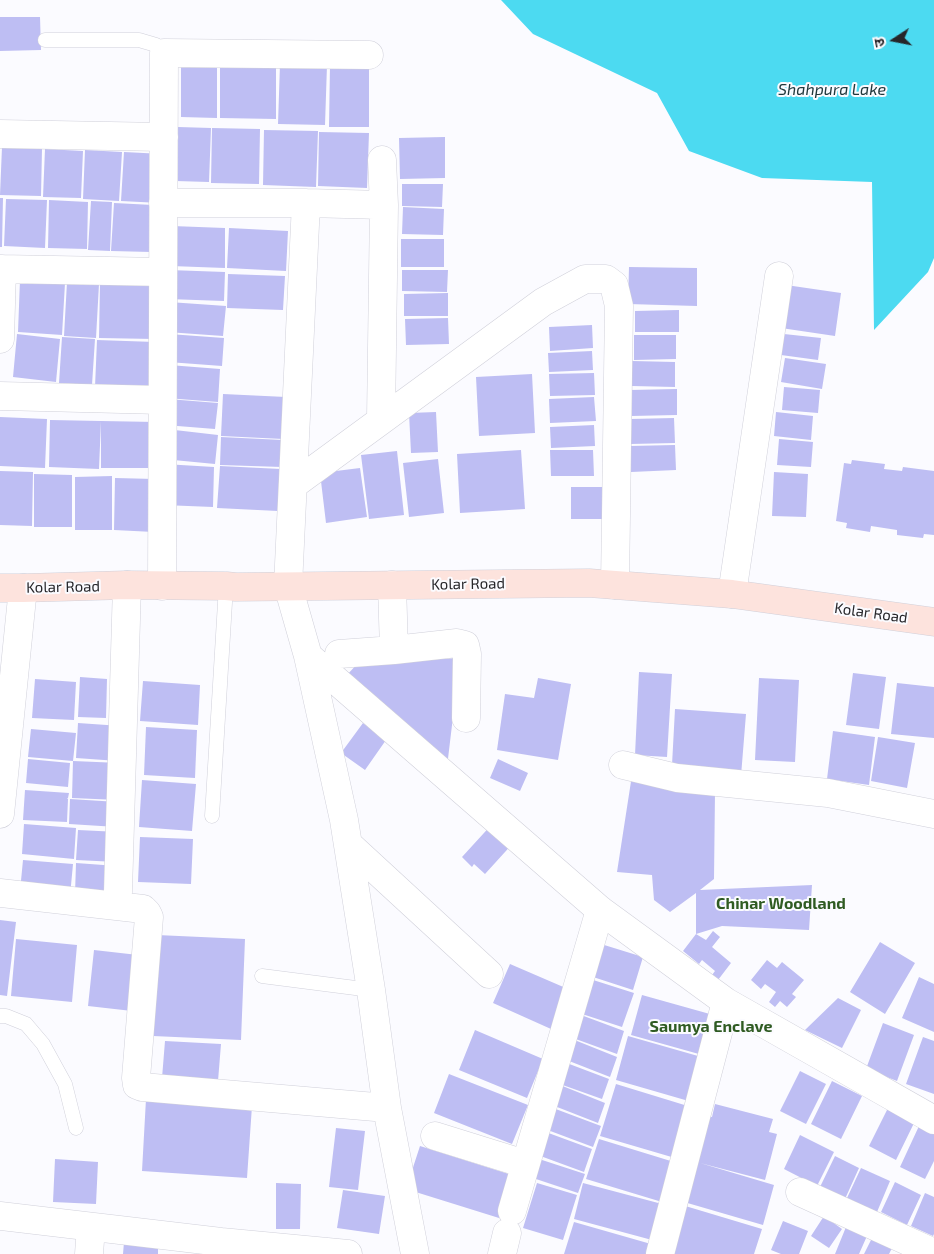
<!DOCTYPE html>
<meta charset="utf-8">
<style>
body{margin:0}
#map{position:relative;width:934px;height:1254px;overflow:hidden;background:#fbfbff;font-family:"Exo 2","Noto Sans Devanagari",sans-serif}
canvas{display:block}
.north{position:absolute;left:869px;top:15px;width:50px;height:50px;-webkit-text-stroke:4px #fbfbff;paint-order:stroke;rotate:259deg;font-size:14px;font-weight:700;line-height:20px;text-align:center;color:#26262a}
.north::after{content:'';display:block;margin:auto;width:18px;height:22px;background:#26262a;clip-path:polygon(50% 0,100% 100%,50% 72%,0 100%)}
</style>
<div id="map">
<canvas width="934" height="1254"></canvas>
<div class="north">उ</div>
</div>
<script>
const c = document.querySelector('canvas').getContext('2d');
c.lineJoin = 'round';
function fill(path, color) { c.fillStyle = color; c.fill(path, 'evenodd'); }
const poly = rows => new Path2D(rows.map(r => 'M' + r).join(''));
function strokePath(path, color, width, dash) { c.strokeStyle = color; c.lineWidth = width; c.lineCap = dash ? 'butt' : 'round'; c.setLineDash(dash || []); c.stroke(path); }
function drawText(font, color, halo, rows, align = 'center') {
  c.font = font + ' "Exo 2",sans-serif'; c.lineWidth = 4; c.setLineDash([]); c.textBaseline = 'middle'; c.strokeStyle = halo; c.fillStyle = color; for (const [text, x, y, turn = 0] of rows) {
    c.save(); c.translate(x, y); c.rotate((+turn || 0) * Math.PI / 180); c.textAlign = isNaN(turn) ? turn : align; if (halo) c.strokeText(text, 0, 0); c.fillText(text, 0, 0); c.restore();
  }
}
const water = poly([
 [501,0,934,0,934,258,928,272,874,330,872,182,762,178,689,151,657,93,533,34]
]);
const building = poly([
 [0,17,40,17,41,50,0,51],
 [280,64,327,65,325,125,278,124],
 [181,65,217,65,217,118,181,117],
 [220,65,276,65,276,119,220,118],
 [330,65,369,66,369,127,329,127],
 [178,127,211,128,209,182,176,181],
 [212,128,260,129,259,184,211,183],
 [264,130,318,131,316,187,263,185],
 [319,132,369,133,367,188,318,186],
 [445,137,445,178,400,179,399,138],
 [2,147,42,149,41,196,0,195],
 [45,149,83,151,81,198,43,197],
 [85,150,122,152,119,201,83,199],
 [124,152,163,154,160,203,121,201],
 [402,184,443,184,442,207,402,206],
 [0,198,3,198,2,247,0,247],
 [6,199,47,200,45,248,4,246],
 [49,200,88,202,87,249,48,248],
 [91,201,112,202,110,251,88,250],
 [114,203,153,205,151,252,111,251],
 [403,207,444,209,443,235,402,234],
 [172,226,225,228,225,268,171,266],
 [229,228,288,231,286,271,227,268],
 [401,239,444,239,444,267,401,267],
 [629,267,697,268,697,306,628,304],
 [169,270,225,272,224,301,168,299],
 [402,270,448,270,447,292,402,291],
 [228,274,285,276,283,310,227,308],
 [20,280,65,283,62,335,18,332],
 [67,282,99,284,96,338,64,336],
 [100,283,157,285,155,339,99,338],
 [786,285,841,293,835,336,781,328],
 [448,293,448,316,404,316,404,294],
 [169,302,226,306,223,336,167,332],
 [679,310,679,332,635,332,635,311],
 [448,318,449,344,406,345,405,319],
 [592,325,593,348,550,351,549,327],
 [17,334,60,339,56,382,13,377],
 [169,334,224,338,222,366,168,362],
 [784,334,821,338,818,360,781,355],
 [634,335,676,335,676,359,634,360],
 [62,337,95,339,92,385,59,383],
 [97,340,155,342,153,389,95,387],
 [592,351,593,370,549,372,548,353],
 [785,358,826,364,822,389,781,382],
 [632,361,675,362,675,387,632,386],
 [169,365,220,369,218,402,166,398],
 [594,373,595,395,550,396,549,374],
 [532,374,535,433,479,436,476,377],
 [784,387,820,390,818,413,782,410],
 [677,389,677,415,631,416,630,390],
 [223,394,286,397,283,439,221,436],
 [594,397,596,421,550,423,549,399],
 [168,399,218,403,215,429,165,425],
 [436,412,438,452,411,453,409,413],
 [776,412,813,416,811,440,774,436],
 [0,417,47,419,45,468,0,466],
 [674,418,675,443,630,444,630,419],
 [50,420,101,421,99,469,49,467],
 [101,421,156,422,156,468,101,468],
 [594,425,595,446,551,448,550,427],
 [166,429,218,435,215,464,163,459],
 [221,437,283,440,282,467,220,465],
 [779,439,813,442,811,467,777,465],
 [675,445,676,470,631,472,630,446],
 [521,450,525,509,460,513,457,454],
 [550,450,593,450,594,476,551,476],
 [397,451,404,515,369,519,361,455],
 [438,459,444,513,409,517,403,463],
 [852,460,885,464,884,469,902,471,903,467,934,471,934,535,924,534,923,538,897,535,897,530,871,526,870,532,846,528,847,523,836,521,844,463,851,464],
 [164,464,214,467,213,507,163,505],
 [220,466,281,469,278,511,217,508],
 [360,468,367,517,326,523,320,473],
 [0,471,33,472,32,526,0,525],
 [774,472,808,474,806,517,772,516],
 [34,474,72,475,72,527,34,527],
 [112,476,112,530,75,530,75,477],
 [115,478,155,479,154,532,114,530],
 [571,487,610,487,610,519,571,519],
 [460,658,447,767,347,675,358,663],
 [639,672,672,674,667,757,635,755],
 [853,673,886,677,879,729,846,725],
 [80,677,107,679,106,718,78,717],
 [538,678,571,684,558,760,497,750,505,694,534,698],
 [759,678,799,680,795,762,755,760],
 [35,679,76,682,74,720,32,718],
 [143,681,200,685,198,725,140,721],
 [897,683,934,687,934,738,891,734],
 [675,709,746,714,741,776,672,765],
 [78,723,121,726,118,761,76,758],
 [363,723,386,740,365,770,341,753],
 [146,727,197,730,195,778,144,775],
 [31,729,76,733,73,761,28,757],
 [833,731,875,737,869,785,827,779],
 [878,737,915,743,907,788,871,781],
 [28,759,70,763,68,787,26,783],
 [498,759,528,773,520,791,490,778],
 [73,761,120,763,118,800,72,798],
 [632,775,715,792,714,879,700,890,812,885,809,930,722,926,696,934,706,940,713,931,720,937,712,947,731,963,718,980,712,975,715,971,702,960,699,964,683,951,696,934,696,893,670,912,654,900,652,875,617,872],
 [142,780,196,784,192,831,139,827],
 [25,790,69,793,68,798,67,798,68,799,67,822,23,820],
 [70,799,118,802,117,827,69,824],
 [494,822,515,841,485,874,474,864,472,867,462,857],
 [24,824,76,828,74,859,22,854],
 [78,830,119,832,117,862,76,860],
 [140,837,193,839,191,884,138,882],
 [23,860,73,864,70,896,20,891],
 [76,863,117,866,116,896,75,894],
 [0,920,16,922,7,996,0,995],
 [157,935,245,939,241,1040,153,1036],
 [16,939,77,945,72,1002,11,996],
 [880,942,915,963,885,1014,850,992],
 [601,944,643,957,633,990,590,976],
 [94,950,138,955,132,1011,88,1006],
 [767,960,777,968,782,962,804,980,792,994,796,997,787,1007,780,1001,775,1007,769,1002,776,992,765,984,761,989,751,980],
 [510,964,568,989,551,1029,493,1003],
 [919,977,934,984,934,1032,902,1018],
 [590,979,634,993,622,1027,579,1013],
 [642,995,717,1016,706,1056,631,1035],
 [838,998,861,1010,842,1048,805,1030],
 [581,1015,624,1031,617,1054,573,1038],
 [883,1023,914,1035,897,1081,866,1069],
 [475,1030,543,1059,527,1098,459,1070],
 [628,1036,705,1058,692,1102,616,1080],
 [923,1037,934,1041,934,1094,906,1084],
 [572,1039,617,1057,610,1077,564,1059],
 [165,1041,221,1044,218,1081,162,1078],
 [564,1062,609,1079,602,1099,557,1083],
 [800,1071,826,1084,806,1124,780,1111],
 [449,1074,528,1105,512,1144,434,1113],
 [832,1081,862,1096,841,1139,811,1124],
 [616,1084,691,1107,675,1158,600,1136],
 [560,1085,605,1103,598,1123,552,1105],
 [146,1099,252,1106,247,1178,142,1171],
 [715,1104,773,1119,769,1132,777,1134,765,1180,700,1163,774,1185,763,1225,684,1202,703,1114,712,1117],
 [889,1106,916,1119,896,1160,869,1146],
 [553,1108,601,1126,593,1147,545,1129],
 [919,1126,934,1134,934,1161,925,1179,900,1167],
 [336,1128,365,1131,358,1190,329,1187],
 [543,1131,592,1149,584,1172,535,1154],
 [800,1135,834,1152,817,1186,784,1169],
 [599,1139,674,1162,662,1202,586,1179],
 [420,1146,512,1175,499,1218,406,1189],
 [835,1156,859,1168,845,1199,820,1187],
 [55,1159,98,1162,96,1204,53,1202],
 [539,1159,585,1174,578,1193,533,1178],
 [861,1168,890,1181,877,1212,847,1198],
 [895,1182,921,1195,907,1225,881,1212],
 [276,1183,301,1184,300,1229,276,1229],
 [537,1183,577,1195,563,1240,523,1228],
 [583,1183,662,1204,652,1240,574,1219],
 [343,1190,385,1196,379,1234,337,1228],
 [925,1193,934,1197,934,1234,933,1236,911,1226],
 [682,1205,762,1229,754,1254,667,1254],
 [824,1216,842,1229,829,1248,811,1236],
 [783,1221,808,1231,799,1254,781,1254,771,1250],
 [574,1222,651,1244,648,1254,564,1254],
 [846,1227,867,1236,859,1254,835,1254],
 [872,1238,892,1248,889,1254,864,1254],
 [124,1242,158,1245,158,1254,123,1254]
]);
const service = poly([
 [45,40,139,40,156,45,164,53],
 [212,816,226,586],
 [262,976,371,990],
 [0,1016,6,1016,26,1024,43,1044,65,1084,76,1128]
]);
const minor = poly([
 [0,134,164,137],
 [163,203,306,203,384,205],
 [306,203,288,586,308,656,600,910,726,1002,934,1120],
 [0,269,163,272],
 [0,339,2,269],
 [0,396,162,400],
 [381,419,384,205,382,160],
 [293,485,543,302,585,279,606,279,614,285,619,306,615,585],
 [162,586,164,53,369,55],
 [732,594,779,276],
 [394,650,457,643,465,645,467,654,466,718],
 [339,654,394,650,392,585],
 [308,656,344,820,371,990,387,1108,415,1254],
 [623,765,677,778,828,793,934,814],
 [0,814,23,588],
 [349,845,489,974],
 [118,892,127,585],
 [0,893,143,909,147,913,149,917,136,1078,137,1085,142,1087,387,1108],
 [435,1136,525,1164],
 [800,1192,934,1253],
 [512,1211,600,910],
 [0,1216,221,1242,348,1254],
 [89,1254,91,1227],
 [502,1254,507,1233],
 [660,1254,726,1002]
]);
const secondary = poly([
 [0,588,23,588,127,585,226,586,236,587,589,583,732,594,934,622]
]);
const streetNames = [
 ["Kolar Road",468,584,-1],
 ["Kolar Road",63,587,-1],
 ["Kolar Road",871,613,8]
];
const waterNames = [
 ["Shahpura Lake",832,90]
];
const neighbourhoodNames = [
 ["Chinar Woodland",781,904],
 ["Saumya Enclave",711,1027]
];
fill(water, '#4cdaf1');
fill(building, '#bebef3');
strokePath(service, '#d0d0da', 15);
strokePath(minor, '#d0d0da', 29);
strokePath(secondary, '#d0d0da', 29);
strokePath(service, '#fff', 14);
strokePath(minor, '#fff', 28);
strokePath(secondary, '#fde3dd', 28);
drawText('15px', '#26262a', '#fbfbff', streetNames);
drawText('italic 16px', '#21383d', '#fbfbff', waterNames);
drawText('bold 16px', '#2f5b22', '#fbfbff', neighbourhoodNames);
</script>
